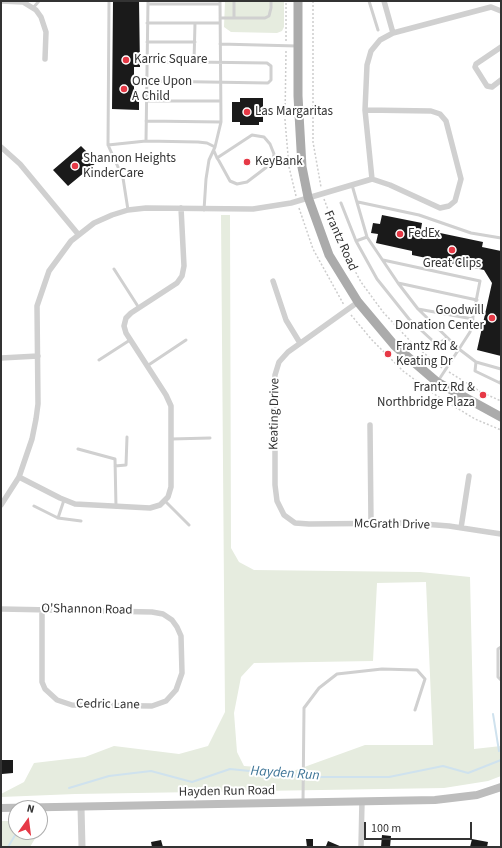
<!DOCTYPE html>
<style>
body{margin:0}
#map{position:relative;width:502px;height:848px;overflow:hidden;background:#fff;font-family:"Source Sans 3",sans-serif}
canvas{display:block}
.frame{position:absolute;inset:0;border:2px solid #333;pointer-events:none}
.north{position:absolute;left:8px;top:800px;width:40px;height:40px;box-sizing:border-box;background:#fff;border:1px solid #adadad;border-radius:50%;rotate:14deg;font-size:11px;font-weight:700;line-height:16px;text-align:center;color:#333}
.north::after{content:'';display:block;margin:auto;width:14px;height:18px;background:#e63946;clip-path:polygon(50% 0,100% 100%,50% 72%,0 100%)}
.scale{position:absolute;left:364px;top:822px;width:108px;height:18px;box-sizing:border-box;border:2px solid #333;border-top:0;padding-left:5px;font-size:12px;line-height:14px;white-space:nowrap;color:#333;-webkit-text-stroke:3px #fff;paint-order:stroke}
</style>
<div id="map">
<canvas width="502" height="848"></canvas>
<div class="frame"></div>
<div class="north">N</div>
<div class="scale">100 m</div>
</div>
<script>
const c = document.querySelector('canvas').getContext('2d');
c.lineJoin = 'round';
function fill(path, color) { c.fillStyle = color; c.fill(path, 'evenodd'); }
const poly = rows => new Path2D(rows.map(r => 'M' + r).join(''));
function strokePath(path, color, width, dash) { c.strokeStyle = color; c.lineWidth = width; c.lineCap = dash ? 'butt' : 'round'; c.setLineDash(dash || []); c.stroke(path); }
function drawText(font, color, halo, rows, align = 'center') {
  c.font = font + ' "Source Sans 3",sans-serif'; c.lineWidth = 4; c.setLineDash([]); c.textBaseline = 'middle'; c.strokeStyle = halo; c.fillStyle = color; for (const [text, x, y, turn = 0] of rows) {
    c.save(); c.translate(x, y); c.rotate((+turn || 0) * Math.PI / 180); c.textAlign = isNaN(turn) ? turn : align; if (halo) c.strokeText(text, 0, 0); c.fillText(text, 0, 0); c.restore();
  }
}
const green = poly([
 [225,1,284,1,284,27,282,31,277,33,231,32,224,27],
 [221,215,230,215,231,548,239,562,254,570,420,572,470,577,474,749,501,746,501,776,488,781,444,788,75,794,1,797,1,794,24,782,34,763,85,757,114,746,179,754,208,746,225,712],
 [426,582,433,745,365,745,296,770,244,766,237,752,234,713,241,677,254,663,373,661,377,583],
 [1,821,16,821,16,832,39,832,30,847,1,847]
]);
const stream = poly([
 [493,714,499,751],
 [69,788,109,776,151,771,192,782,230,769,309,777,389,777,443,766,468,773,501,760],
 [8,847,17,832]
]);
const building = poly([
 [113,1,139,1,140,67,134,67,134,89,137,89,137,96,139,96,139,110,112,109],
 [240,98,263,98,263,122,259,122,259,125,240,125,240,122,232,122,232,102,240,102],
 [81,146,97,162,68,186,53,170],
 [382,215,422,223,421,229,483,242,482,247,501,251,501,356,477,350,492,283,484,270,412,255,412,251,376,243,378,234,371,233,373,223,380,224],
 [1,760,13,760,13,773,2,774],
 [382,835,391,836,390,847,381,847],
 [306,839,313,839,313,847,307,847],
 [472,839,488,842,487,847,470,847],
 [161,840,163,847,152,847,151,842],
 [328,841,342,847,326,846]
]);
const path = poly([
 [313,1,313,142,321,187],
 [286,41,286,1],
 [286,51,285,120,289,167,296,196],
 [324,199,342,247,361,282,383,312,413,344,442,368],
 [299,208,313,249,344,305],
 [351,315,372,340,403,371,437,396,475,419,501,430],
 [449,372,481,392,501,401]
]);
const service = poly([
 [109,1,108,145,123,178,128,210],
 [148,1,146,141,198,142,207,143,215,147,209,160,206,179,204,210],
 [369,1,378,30],
 [148,4,220,4],
 [33,8,39,1],
 [220,18,265,18,269,16,271,8,271,1],
 [234,18,234,1],
 [147,23,220,23],
 [147,42,195,42],
 [220,44,297,46],
 [147,62,194,62],
 [147,81,268,83,271,80,271,66,267,63,194,62,195,23],
 [147,101,220,101],
 [146,121,221,122],
 [108,145,146,141],
 [215,147,221,122,220,1],
 [214,151,217,158,219,161,230,181,237,184,247,182,272,163,274,154,270,144,264,137,252,135,217,158],
 [352,185,367,237,398,283,418,309,459,349,438,381],
 [358,202,419,215,471,233,501,238],
 [341,203,356,241],
 [367,237,356,241,377,279,409,319,434,342,439,343,447,338],
 [383,260,480,281,470,332,459,349,476,362,501,369],
 [114,269,139,308],
 [398,283,477,300],
 [418,309,473,319],
 [99,360,130,340],
 [476,362,475,371,500,383,501,381],
 [147,366,186,340],
 [171,439,210,438],
 [78,449,115,459,116,507],
 [115,466,126,465,127,437],
 [165,501,189,525],
 [34,506,58,518,64,500],
 [58,518,81,521],
 [501,647,498,649,498,677,501,680],
 [303,802,304,708,319,688,337,674,382,669,417,670,425,679,415,710]
]);
const minor = poly([
 [1,1,23,2,36,10,41,17,46,32,45,59],
 [384,1,393,33],
 [501,47,476,64,475,67,487,86,492,87,501,80],
 [1,147,20,164,78,234],
 [372,179,365,110,367,65,371,51,380,40,393,33,491,7,501,11],
 [273,281,286,320,300,343],
 [358,302,288,352,279,362,275,375,275,485,277,501,284,515,295,523,309,524,411,523,449,526,501,534],
 [1,358,38,356],
 [370,425,371,523],
 [19,477,60,498,75,504,150,508,160,505,168,497,171,487,171,406,166,395,126,333,124,326,126,318,131,313,177,283,182,276,184,266,181,208],
 [1,505,19,477,32,439,36,419,38,404,37,306,49,271,71,241,94,223,112,215,128,210,146,208,253,209,291,203,372,179,390,185,440,208,449,206,455,201,461,179,446,121,440,114,431,111,365,110],
 [461,528,469,476],
 [1,609,152,612,163,614,172,620,177,627,181,636,182,673,176,690,166,701,152,706,72,705,57,700,45,689,42,682,42,610],
 [361,847,362,801]
]);
const tertiary = poly([
 [81,807,82,847]
]);
const secondary = poly([
 [1,808,435,800,477,795,501,787]
]);
const primary = poly([
 [298,1,298,96,302,167,308,197,329,255,358,302,395,346,437,382,501,417]
]);
const markers = [
 [126,60,4,"#e63946"],
 [124,89,4,"#e63946"],
 [247,112,4,"#e63946"],
 [247,162,4,"#e63946"],
 [75,166,4,"#e63946"],
 [400,234,4,"#e63946"],
 [452,250,4,"#e63946"],
 [492,318,4,"#e63946"],
 [388,354,4,"#e63946"],
 [483,395,4,"#e63946"]
];
const poiNames = [
 ["Karric Square",134,60],
 ["Once Upon",132,82],
 ["A Child",132,97],
 ["Las Margaritas",255,112],
 ["Shannon Heights",83,159],
 ["KinderCare",83,174],
 ["KeyBank",255,162],
 ["FedEx",408,234],
 ["Great Clips",452,264,"center"],
 ["Goodwill",484,311,"right"],
 ["Donation Center",484,326,"right"],
 ["Frantz Rd &",396,347],
 ["Keating Dr",396,362],
 ["Frantz Rd &",475,388,"right"],
 ["Northbridge Plaza",475,403,"right"]
];
const streetNames = [
 ["Frantz Road",340,241,66],
 ["Keating Drive",275,414,-89],
 ["McGrath Drive",392,525,1],
 ["O'Shannon Road",87,610,1],
 ["Cedric Lane",108,705,1],
 ["Hayden Run Road",227,792,-1]
];
const waterNames = [
 ["Hayden Run",285,774,4]
];
fill(green, '#e6ecdf');
strokePath(stream, '#cfe2ee', 2);
fill(building, '#1a1a1a');
strokePath(path, '#cdcdcd', 1.5, [2, 2]);
strokePath(service, '#d0d0d0', 3);
strokePath(minor, '#d0d0d0', 5.5);
strokePath(tertiary, '#d0d0d0', 7);
strokePath(secondary, '#bdbdbd', 8);
strokePath(primary, '#ababab', 9);
for (const [x, y, r, color] of markers) { const dot = new Path2D(); dot.arc(x, y, r, 0, 2 * Math.PI); c.fillStyle = color; c.fill(dot); strokePath(dot, '#fff', 1.5); }
drawText('13px', '#333', '#fff', poiNames, 'left');
drawText('13px', '#333', '#fff', streetNames);
drawText('italic 14px', '#3f7597', '#fff', waterNames);
</script>
